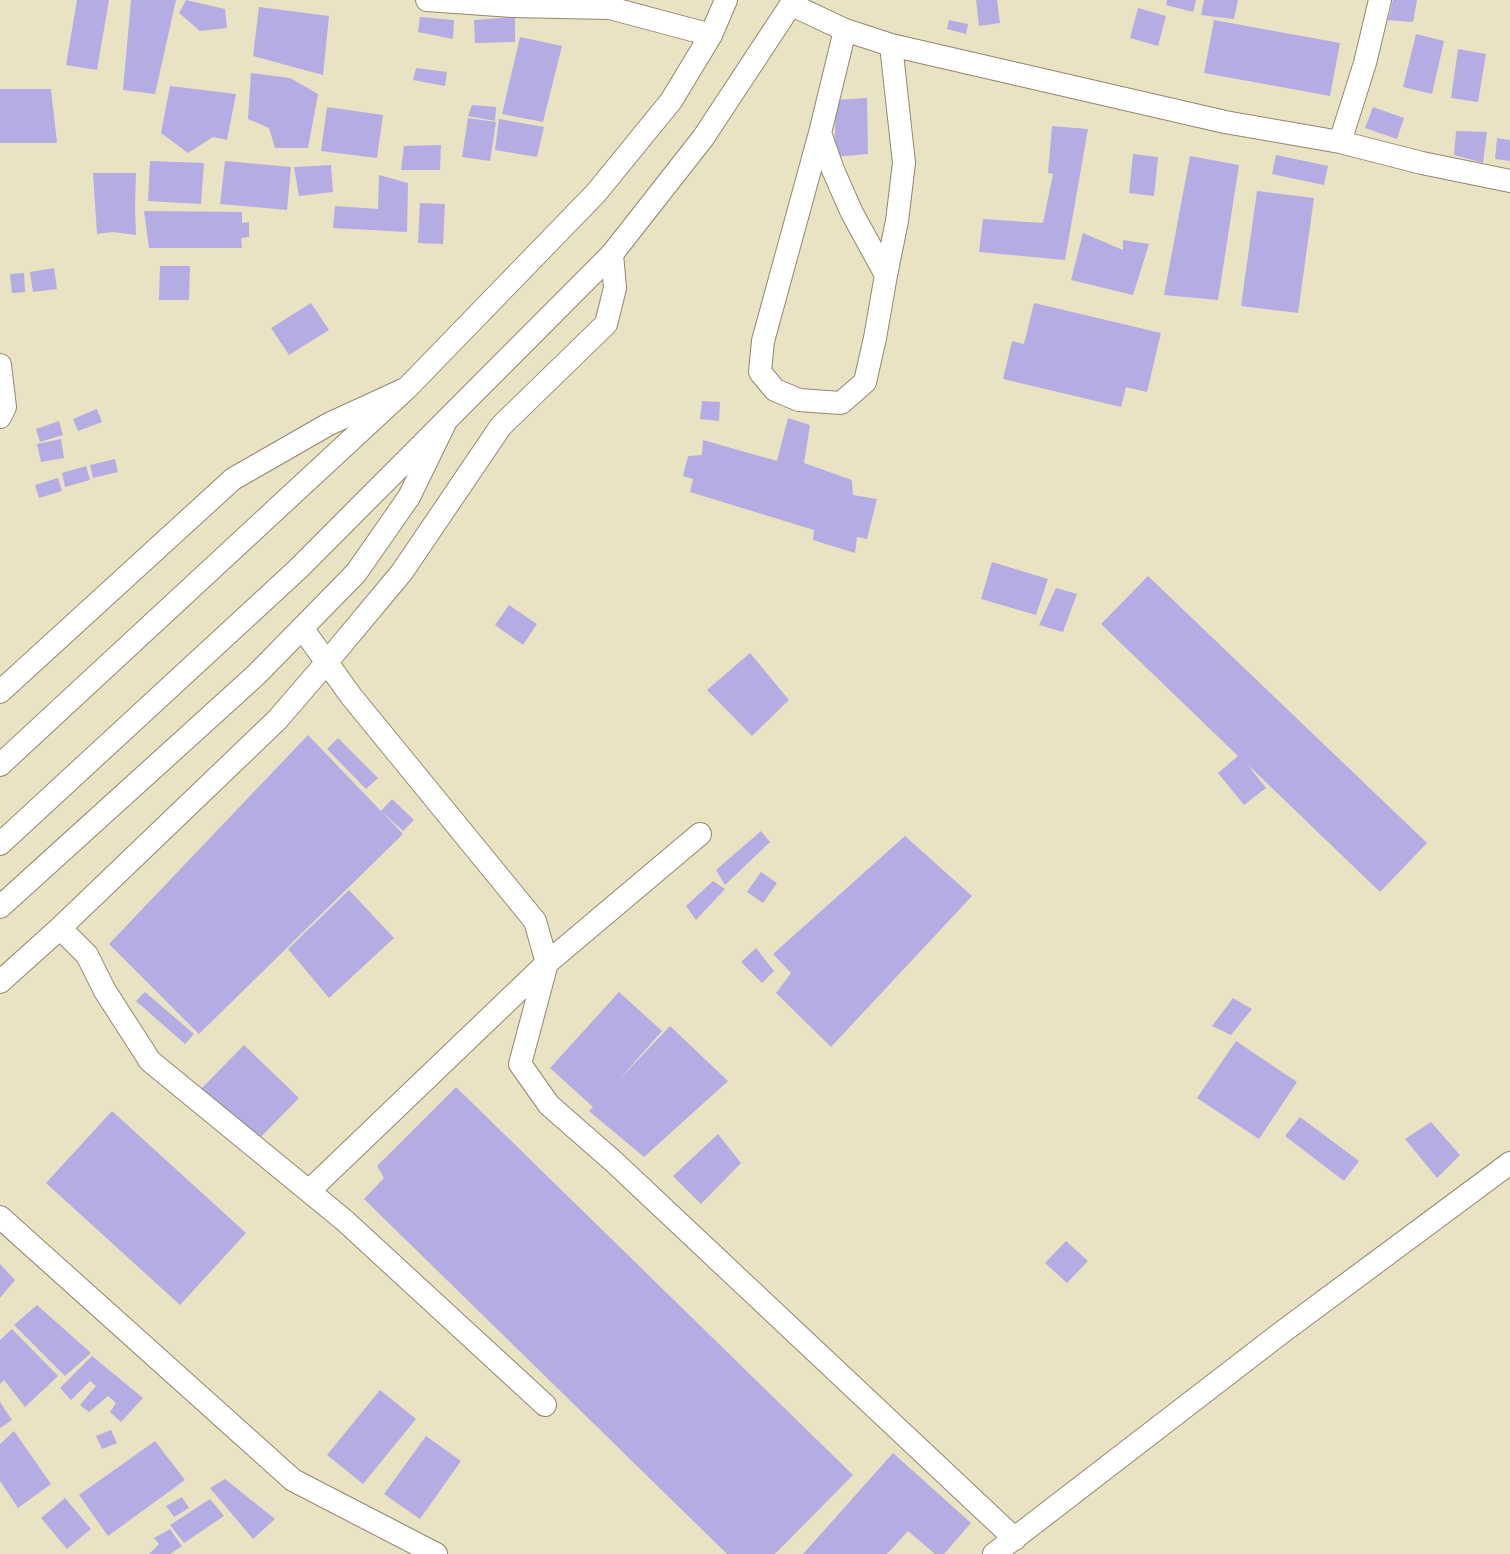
<!DOCTYPE html>
<style>
body{margin:0}
canvas{display:block;background:#e9e3c3}
</style>
<canvas width="1510" height="1554"></canvas>
<script>
const c = document.querySelector('canvas').getContext('2d');
c.lineJoin = 'round';
function fill(path, color) { c.fillStyle = color; c.fill(path, 'evenodd'); }
const poly = rows => new Path2D(rows.map(r => 'M' + r).join(''));
function strokePath(path, color, width, dash) { c.strokeStyle = color; c.lineWidth = width; c.lineCap = dash ? 'butt' : 'round'; c.setLineDash(dash || []); c.stroke(path); }
const building = poly([
 [77,0,109,0,97,70,66,65],
 [131,0,176,0,155,94,123,90],
 [186,0,225,9,227,28,200,31,179,13],
 [976,0,997,0,1000,23,979,26],
 [1167,0,1196,0,1193,12,1166,5],
 [1204,0,1238,0,1234,19,1201,15],
 [1393,0,1417,0,1413,22,1388,20],
 [259,7,329,16,323,75,253,56],
 [1138,8,1166,16,1158,46,1130,38],
 [420,17,454,20,453,39,418,32],
 [515,17,515,42,475,43,474,20],
 [949,20,968,24,966,34,947,29],
 [1214,20,1340,43,1330,96,1204,73],
 [1416,34,1444,41,1432,94,1403,87],
 [520,37,562,46,543,122,502,114],
 [1458,49,1486,54,1478,102,1451,98],
 [416,68,447,72,445,86,413,80],
 [251,73,290,78,318,94,308,148,275,148,269,128,248,119],
 [170,86,236,94,227,140,213,137,188,153,161,133],
 [0,89,51,89,57,143,0,143],
 [867,98,868,154,834,157,836,100],
 [472,105,496,107,495,121,468,116],
 [327,107,383,115,377,158,321,151],
 [1373,107,1404,118,1397,139,1365,128],
 [468,118,496,122,490,161,462,157],
 [499,119,544,127,537,157,495,150],
 [1052,126,1088,129,1065,260,979,252,983,219,1043,223,1053,174,1048,173],
 [1456,131,1487,132,1483,163,1454,155],
 [1497,138,1510,140,1510,161,1495,159],
 [441,145,440,170,401,170,404,146],
 [1133,154,1158,157,1154,196,1129,193],
 [1276,155,1328,166,1324,185,1272,174],
 [1190,156,1239,165,1218,300,1164,295],
 [150,161,204,163,201,204,148,201],
 [225,161,291,167,287,210,220,204],
 [331,165,333,192,299,196,294,167],
 [93,173,136,173,135,207,136,235,113,232,97,234],
 [379,175,408,183,407,232,333,228,335,206,378,209],
 [1257,191,1314,198,1298,313,1241,306],
 [420,203,445,204,443,244,418,243],
 [144,211,242,212,242,223,249,222,249,237,241,238,242,248,149,248],
 [1083,233,1123,250,1123,240,1149,244,1133,295,1071,280],
 [160,266,190,266,189,300,159,300],
 [54,268,57,289,33,292,30,272],
 [24,273,25,292,12,293,10,274],
 [311,303,329,330,289,355,271,328],
 [1034,303,1161,333,1147,392,1126,387,1121,407,1003,379,1012,341,1024,344],
 [702,401,720,402,719,421,700,419],
 [97,409,102,422,78,431,73,419],
 [788,418,810,425,804,463,852,480,853,495,877,499,867,539,857,537,855,553,813,540,814,530,690,492,693,479,683,476,688,456,702,455,703,440,777,461],
 [59,421,63,435,40,442,36,429],
 [61,439,64,458,41,462,37,444],
 [115,459,118,472,93,478,90,465],
 [86,466,90,480,65,487,62,473],
 [58,478,62,491,39,498,35,485],
 [992,562,1048,579,1036,615,981,599],
 [1148,576,1427,843,1380,892,1248,765,1266,788,1244,805,1218,773,1238,756,1101,624],
 [1056,588,1077,594,1063,632,1039,625],
 [509,605,537,624,523,645,495,625],
 [750,653,789,700,752,736,707,690],
 [308,735,403,834,199,1034,109,944],
 [338,738,378,778,366,789,327,749],
 [392,799,414,820,403,831,381,811],
 [761,831,770,842,725,885,716,870],
 [905,836,972,896,831,1047,776,993,791,973,773,954],
 [761,872,777,883,763,903,747,892],
 [713,881,725,889,696,920,686,906],
 [349,890,394,938,329,998,288,949],
 [756,948,774,971,762,983,741,962],
 [145,992,194,1034,185,1044,136,1001],
 [619,992,662,1031,617,1082,670,1026,728,1081,644,1157,589,1111,593,1107,550,1068],
 [1233,998,1252,1009,1231,1035,1212,1026],
 [1236,1041,1297,1082,1259,1139,1197,1098],
 [244,1045,299,1098,256,1142,201,1089],
 [456,1087,853,1475,775,1554,727,1554,364,1199,384,1178,377,1166],
 [112,1111,246,1233,180,1305,46,1183],
 [1300,1117,1359,1161,1344,1181,1285,1136],
 [1431,1122,1460,1155,1437,1178,1405,1139],
 [718,1134,741,1163,701,1204,673,1176],
 [1066,1241,1088,1261,1067,1283,1045,1263],
 [0,1264,15,1280,0,1298],
 [37,1305,91,1353,65,1376,14,1325],
 [12,1329,58,1376,25,1407,4,1380,0,1384,0,1340],
 [92,1356,143,1398,121,1422,110,1412,116,1403,108,1396,89,1412,80,1405,96,1386,90,1381,71,1400,60,1388],
 [380,1390,416,1419,363,1484,327,1455],
 [0,1402,12,1420,0,1428],
 [111,1430,117,1443,102,1449,96,1436],
 [14,1431,51,1484,18,1508,0,1481,0,1444],
 [426,1436,461,1461,420,1519,384,1494],
 [155,1441,185,1480,108,1536,79,1495],
 [893,1453,971,1523,944,1554,935,1554,908,1531,887,1554,803,1554],
 [225,1479,275,1519,253,1539,210,1488],
 [182,1497,189,1508,174,1517,166,1506],
 [65,1498,91,1529,67,1549,41,1518],
 [210,1499,224,1516,184,1543,170,1525],
 [170,1529,182,1546,170,1554,149,1554,159,1544,154,1538]
]);
const minor = poly([
 [427,0,512,6,610,8,711,35],
 [792,5,845,30,891,45,1225,122,1340,142,1422,163,1510,181],
 [820,133,833,170,852,213,886,275,875,338,865,382,841,403,799,400,775,390,760,372,763,341,820,133,845,30],
 [1340,142,1365,63,1380,0],
 [886,275,897,221,904,163,891,45],
 [0,365,5,407,0,417],
 [302,628,351,696,535,921,547,963,520,1064,549,1105,613,1161,1015,1539],
 [0,692,233,479,329,424,403,390],
 [0,907,256,675,356,573,409,497,445,423],
 [60,928,87,955,105,991,150,1061,344,1220,545,1405],
 [0,982,60,928,277,720,327,662,402,572,501,426,606,324,615,288,612,254],
 [309,1191,547,963,700,834],
 [0,1217,293,1480,436,1554],
 [994,1554,1281,1333,1510,1163]
]);
const major = poly([
 [0,765,407,388,596,193,671,101,711,35,726,0],
 [0,844,298,569,612,254,703,138,794,0]
]);
fill(building, '#b6ace4');
strokePath(minor, '#928670', 24);
strokePath(major, '#928670', 24);
strokePath(minor, '#fff', 22);
strokePath(major, '#fff', 22);
</script>
